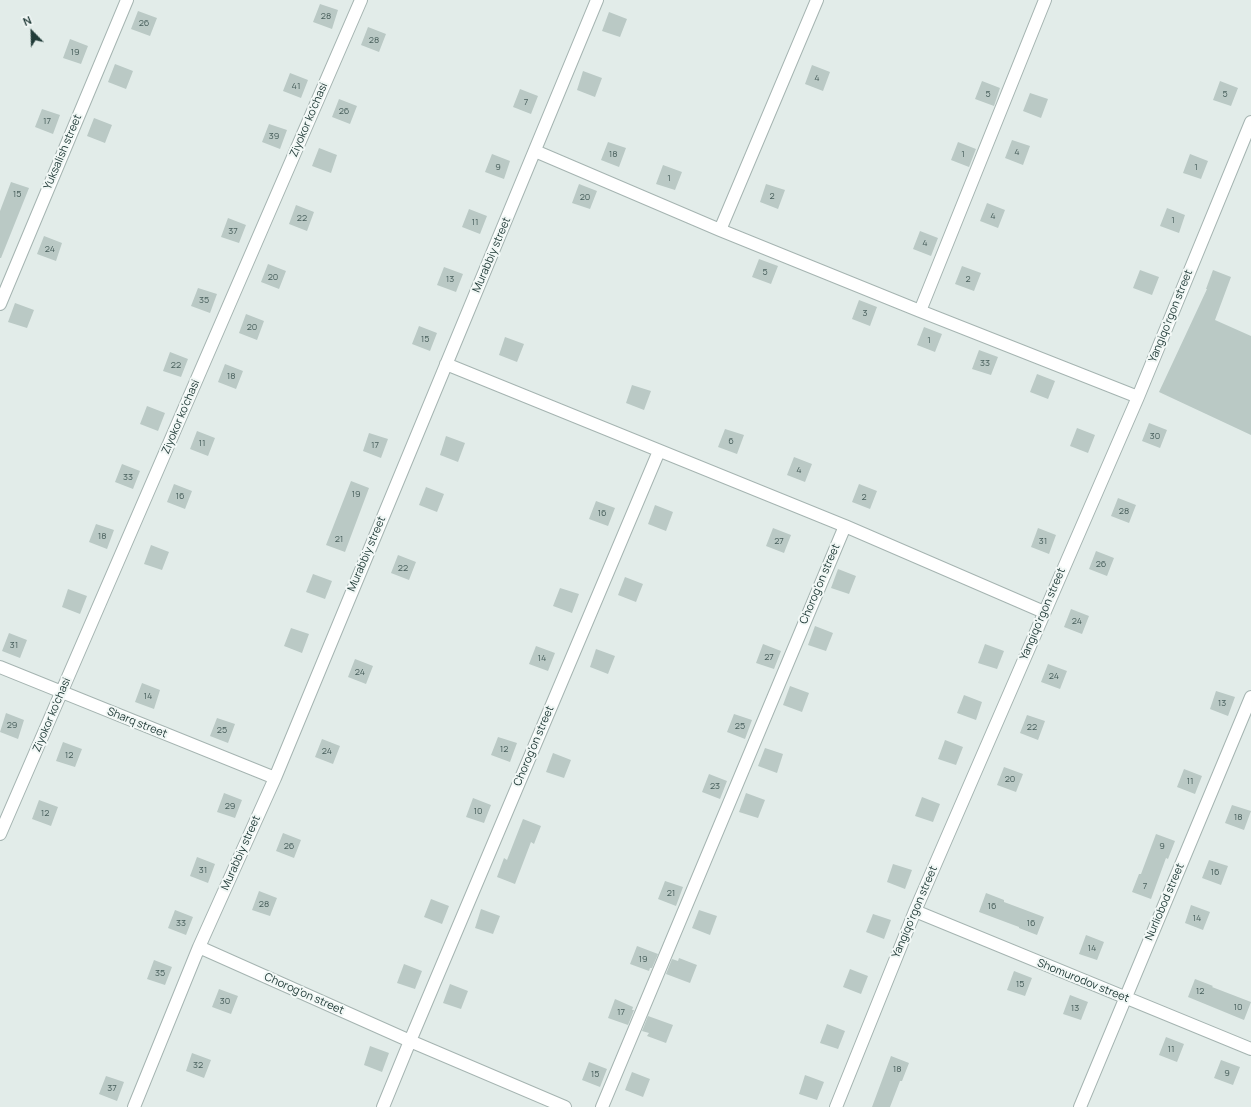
<!DOCTYPE html>
<style>
body{margin:0}
#map{position:relative;width:1251px;height:1107px;overflow:hidden;background:#e2ece9;font-family:Manrope,sans-serif}
canvas{display:block}
.north{position:absolute;left:12px;top:12px;width:40px;height:40px;-webkit-text-stroke:3px #f2f8f6;paint-order:stroke;rotate:337deg;font-size:11px;font-weight:700;line-height:16px;text-align:center;color:#223c39}
.north::after{content:'';display:block;margin:auto;width:14px;height:18px;background:#223c39;clip-path:polygon(50% 0,100% 100%,50% 72%,0 100%)}
</style>
<div id="map">
<canvas width="1251" height="1107"></canvas>
<div class="north">N</div>
</div>
<script>
const c = document.querySelector('canvas').getContext('2d');
c.lineJoin = 'round';
function fill(path, color) { c.fillStyle = color; c.fill(path, 'evenodd'); }
const poly = rows => new Path2D(rows.map(r => 'M' + r).join(''));
function strokePath(path, color, width, dash) { c.strokeStyle = color; c.lineWidth = width; c.lineCap = dash ? 'butt' : 'round'; c.setLineDash(dash || []); c.stroke(path); }
function drawText(font, color, halo, rows, align = 'center') {
  c.font = font + ' Manrope,sans-serif'; c.lineWidth = 4; c.setLineDash([]); c.textBaseline = 'middle'; c.strokeStyle = halo; c.fillStyle = color; for (const [text, x, y, turn = 0] of rows) {
    c.save(); c.translate(x, y); c.rotate((+turn || 0) * Math.PI / 180); c.textAlign = isNaN(turn) ? turn : align; if (halo) c.strokeText(text, 0, 0); c.fillText(text, 0, 0); c.restore();
  }
}
const building = poly([
 [320,4,338,10,332,29,313,22],
 [138,11,157,18,150,36,131,29],
 [609,12,627,19,620,37,602,31],
 [368,27,386,34,379,52,361,45],
 [70,39,88,46,81,64,63,58],
 [115,64,133,71,126,89,108,82],
 [812,65,830,72,823,91,805,84],
 [583,71,602,78,595,97,577,90],
 [290,73,308,80,301,98,283,91],
 [982,81,1000,88,994,106,975,99],
 [1220,81,1238,88,1231,106,1213,100],
 [520,89,538,96,531,114,513,107],
 [1030,93,1048,99,1041,118,1023,111],
 [339,99,357,106,350,124,332,117],
 [42,109,60,115,53,134,35,127],
 [94,118,112,125,105,143,87,136],
 [269,124,287,130,280,149,262,142],
 [1012,140,1030,146,1023,165,1005,158],
 [608,142,626,148,619,167,601,160],
 [958,142,976,149,969,167,951,160],
 [319,148,337,155,331,173,312,166],
 [492,154,510,161,504,179,485,172],
 [1190,154,1208,161,1201,179,1183,173],
 [663,165,682,172,675,190,656,184],
 [11,182,29,188,1,258,0,258,0,211],
 [579,184,597,191,590,209,572,203],
 [766,184,785,190,778,209,760,202],
 [987,203,1005,210,998,228,980,221],
 [296,205,314,212,307,231,289,224],
 [1167,208,1185,215,1179,233,1160,226],
 [469,209,487,216,480,234,462,227],
 [228,218,246,225,239,243,221,237],
 [920,231,938,238,931,256,913,249],
 [44,236,62,243,56,261,37,254],
 [759,259,778,266,771,284,752,277],
 [268,264,286,271,279,289,261,282],
 [962,266,981,273,974,291,955,284],
 [444,267,463,274,456,292,437,285],
 [1140,270,1159,277,1152,295,1133,288],
 [1213,270,1231,277,1215,320,1251,336,1251,435,1159,392,1207,289,1206,289],
 [198,288,217,294,210,313,191,306],
 [859,300,877,307,870,326,852,319],
 [15,303,34,310,27,328,8,322],
 [246,314,264,321,257,340,239,333],
 [419,326,437,333,430,351,412,344],
 [924,327,942,334,935,352,917,345],
 [505,337,524,344,517,362,499,355],
 [979,350,998,357,991,375,972,369],
 [170,352,188,359,181,377,163,371],
 [225,364,243,371,236,389,218,382],
 [1037,374,1055,381,1048,399,1030,392],
 [632,385,651,391,644,410,626,403],
 [147,406,165,413,158,431,140,424],
 [1149,423,1167,430,1160,448,1142,441],
 [1077,428,1095,435,1088,453,1070,446],
 [725,429,744,435,737,454,718,447],
 [197,431,215,438,208,456,190,449],
 [369,433,388,439,381,458,363,451],
 [446,436,465,443,458,462,440,455],
 [794,457,812,464,805,482,787,475],
 [122,464,140,471,133,489,115,482],
 [351,481,369,488,345,552,326,545],
 [174,484,192,491,185,509,167,502],
 [859,484,877,491,870,509,852,502],
 [426,487,444,494,437,512,419,505],
 [1118,498,1136,505,1129,523,1111,516],
 [596,501,615,508,608,526,589,519],
 [655,505,673,512,666,531,648,524],
 [96,524,114,530,107,549,89,542],
 [773,528,791,535,784,553,766,546],
 [1038,528,1056,535,1049,554,1031,547],
 [151,545,169,552,162,570,144,564],
 [1096,551,1114,558,1107,576,1089,569],
 [398,555,416,562,409,580,391,573],
 [838,569,856,576,849,594,831,588],
 [313,574,332,581,325,599,306,592],
 [625,577,643,584,636,602,618,595],
 [560,588,579,594,572,613,553,606],
 [68,589,87,596,80,614,62,607],
 [1071,609,1089,616,1082,634,1064,627],
 [815,626,833,633,826,651,808,645],
 [291,628,309,634,302,653,284,646],
 [9,633,27,640,20,658,2,651],
 [763,644,781,651,774,669,756,663],
 [985,644,1004,651,997,669,978,663],
 [536,646,555,653,548,671,529,664],
 [596,649,615,656,608,674,590,667],
 [355,659,373,666,366,684,348,677],
 [1048,664,1067,671,1060,689,1041,682],
 [142,683,160,690,154,709,135,702],
 [790,686,809,693,802,712,783,705],
 [1216,691,1235,697,1228,716,1210,709],
 [964,695,982,702,976,720,957,713],
 [6,713,24,720,18,739,0,732],
 [734,714,752,720,745,739,727,732],
 [1027,715,1045,721,1038,740,1020,733],
 [217,718,235,724,228,743,210,736],
 [498,737,517,743,510,762,491,755],
 [322,739,340,746,333,764,315,757],
 [945,740,963,747,956,765,938,759],
 [63,742,82,749,75,767,56,761],
 [765,748,783,754,777,773,758,766],
 [553,753,571,760,564,778,546,772],
 [1004,767,1023,774,1016,792,997,785],
 [1184,769,1202,776,1195,794,1177,787],
 [709,774,727,781,720,799,702,792],
 [224,793,242,800,235,818,217,812],
 [746,793,765,800,758,818,739,812],
 [922,797,940,804,933,822,915,816],
 [473,798,491,805,484,823,466,817],
 [39,800,58,807,51,826,32,819],
 [1232,805,1251,811,1244,830,1225,823],
 [523,819,541,826,534,844,531,842,515,884,497,877,504,858,507,860],
 [283,833,301,840,294,858,276,851],
 [1156,834,1175,841,1168,859,1166,858,1151,899,1132,892,1139,874,1141,874],
 [197,857,215,864,208,883,190,876],
 [1209,860,1228,866,1221,885,1202,878],
 [893,864,912,870,905,889,887,882],
 [665,881,683,887,676,906,658,899],
 [259,891,277,898,270,916,252,910],
 [986,893,1004,900,1004,902,1044,917,1037,935,1019,928,1019,927,979,912],
 [431,899,449,906,442,924,424,917],
 [1191,905,1210,912,1203,930,1185,923],
 [481,909,500,916,493,934,475,928],
 [175,910,193,917,186,935,168,928],
 [699,910,717,916,710,935,692,928],
 [873,914,891,920,884,939,866,932],
 [1086,935,1104,942,1097,960,1079,954],
 [637,946,658,954,652,968,650,968,649,971,630,964],
 [679,958,697,965,690,983,666,974,672,959,678,961],
 [154,960,172,967,165,985,147,979],
 [404,964,422,971,415,989,397,983],
 [850,969,868,976,861,994,843,987],
 [1014,971,1032,978,1025,996,1007,990],
 [1195,979,1213,986,1212,987,1251,1002,1244,1020,1188,997],
 [450,984,468,991,461,1009,443,1003],
 [219,989,238,996,231,1014,212,1007],
 [1070,995,1088,1002,1081,1020,1063,1014],
 [615,999,633,1007,632,1010,634,1010,628,1025,608,1018],
 [648,1016,673,1025,666,1043,647,1036,649,1033,642,1031],
 [827,1024,845,1031,838,1049,820,1043],
 [1166,1037,1184,1044,1177,1062,1159,1055],
 [370,1046,389,1053,382,1072,364,1065],
 [192,1053,211,1060,204,1078,186,1071],
 [891,1056,909,1063,902,1081,900,1081,890,1107,872,1107],
 [1221,1060,1240,1067,1233,1085,1214,1078],
 [589,1062,607,1069,600,1087,582,1080],
 [632,1072,650,1079,643,1097,625,1090],
 [805,1075,824,1082,817,1100,799,1094],
 [106,1076,124,1082,117,1101,99,1094]
]);
const minor = poly([
 [535,151,720,230,920,311,1138,397],
 [720,230,817,0],
 [0,304,127,0],
 [920,311,1045,0],
 [446,364,845,526,1044,612],
 [0,667,275,778],
 [0,834,361,0],
 [915,911,1251,1049],
 [199,947,410,1041,565,1107],
 [134,1107,199,947,275,778,597,0],
 [383,1107,410,1041,659,451],
 [602,1107,845,526],
 [836,1107,915,911,1138,397,1251,122],
 [1080,1107,1251,697]
]);
const numberNames = [
 ["28",326,16],
 ["26",144,23],
 ["28",374,40],
 ["19",75,52],
 ["4",817,78],
 ["41",296,86],
 ["5",988,94],
 ["5",1225,94],
 ["7",526,102],
 ["26",344,111],
 ["17",47,121],
 ["39",274,136],
 ["4",1017,152],
 ["18",613,154],
 ["1",963,154],
 ["9",498,167],
 ["1",1196,167],
 ["1",669,178],
 ["15",17,194],
 ["2",772,196],
 ["20",585,197],
 ["4",993,216],
 ["22",302,218],
 ["1",1173,220],
 ["11",475,222],
 ["37",233,231],
 ["4",925,243],
 ["24",50,249],
 ["5",765,272],
 ["20",273,277],
 ["13",450,279],
 ["2",968,279],
 ["35",204,300],
 ["3",865,313],
 ["20",252,327],
 ["15",425,339],
 ["1",929,340],
 ["33",985,363],
 ["22",176,365],
 ["18",231,376],
 ["30",1155,436],
 ["6",731,441],
 ["11",202,443],
 ["17",375,445],
 ["4",799,470],
 ["33",128,477],
 ["19",356,494],
 ["16",180,496],
 ["2",864,497],
 ["28",1124,511],
 ["16",602,513],
 ["18",102,536],
 ["21",339,539],
 ["27",779,541],
 ["31",1043,541],
 ["26",1101,564],
 ["22",403,568],
 ["24",1077,621],
 ["31",14,645],
 ["27",769,657],
 ["14",542,658],
 ["24",360,672],
 ["24",1054,676],
 ["14",148,696],
 ["13",1222,703],
 ["29",12,725],
 ["25",740,726],
 ["22",1032,727],
 ["25",222,730],
 ["12",504,749],
 ["24",327,751],
 ["12",69,755],
 ["20",1010,779],
 ["11",1190,781],
 ["23",715,786],
 ["29",230,806],
 ["10",478,811],
 ["12",45,813],
 ["18",1238,817],
 ["26",289,846],
 ["9",1162,846],
 ["31",203,870],
 ["16",1215,872],
 ["7",1145,886],
 ["21",671,893],
 ["28",264,904],
 ["16",992,906],
 ["14",1197,918],
 ["33",181,923],
 ["16",1031,923],
 ["14",1092,948],
 ["19",643,959],
 ["35",160,973],
 ["15",1020,984],
 ["12",1200,991],
 ["30",225,1001],
 ["10",1238,1007],
 ["13",1075,1008],
 ["17",621,1012],
 ["11",1171,1049],
 ["32",198,1065],
 ["18",897,1069],
 ["9",1227,1073],
 ["15",595,1074],
 ["37",112,1088]
];
const streetNames = [
 ["Ziyokor ko'chasi",309,120,-67],
 ["Yuksalish street",63,152,-67],
 ["Murabbiy street",492,255,-67],
 ["Yangiqo'rgon street",1171,316,-68],
 ["Ziyokor ko'chasi",181,417,-67],
 ["Murabbiy street",367,554,-67],
 ["Chorog'on street",820,584,-67],
 ["Yangiqo'rgon street",1043,614,-67],
 ["Ziyokor ko'chasi",52,715,-67],
 ["Sharq street",137,723,22],
 ["Chorog'on street",534,746,-67],
 ["Murabbiy street",241,853,-66],
 ["Nurliobod street",1165,902,-67],
 ["Yangiqo'rgon street",915,912,-67],
 ["Shomurodov street",1083,981,22],
 ["Chorog'on street",304,994,24]
];
fill(building, '#bac9c5');
strokePath(minor, '#a5b4b1', 14);
strokePath(minor, '#fff', 12);
drawText('9px', '#485f5c', null, numberNames);
drawText('11px', '#223c39', '#f2f8f6', streetNames);
</script>
